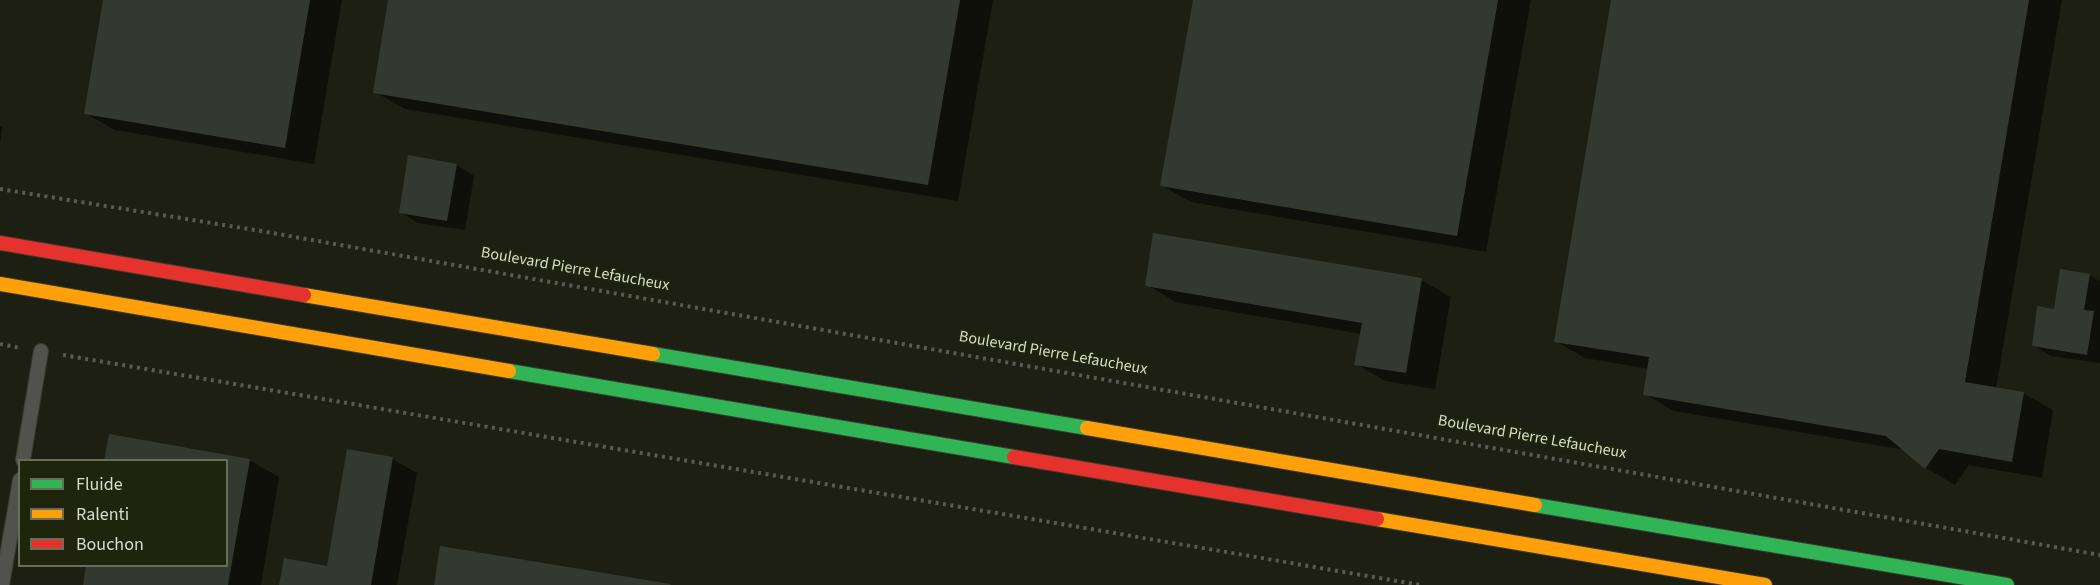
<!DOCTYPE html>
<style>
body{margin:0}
#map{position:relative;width:2100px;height:585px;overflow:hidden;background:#1c1f12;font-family:"Source Sans 3",sans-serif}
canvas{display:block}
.legend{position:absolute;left:18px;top:459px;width:210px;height:108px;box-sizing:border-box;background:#1f240d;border:2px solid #696d5a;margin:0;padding:8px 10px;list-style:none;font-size:18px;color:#d8dbcd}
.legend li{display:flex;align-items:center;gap:12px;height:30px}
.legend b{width:30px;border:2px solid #696d5a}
</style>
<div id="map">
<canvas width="2100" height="585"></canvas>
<ul class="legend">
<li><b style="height:8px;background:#30b455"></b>Fluide</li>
<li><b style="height:8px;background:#ff9f0a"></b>Ralenti</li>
<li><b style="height:8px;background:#e5322d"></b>Bouchon</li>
</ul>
</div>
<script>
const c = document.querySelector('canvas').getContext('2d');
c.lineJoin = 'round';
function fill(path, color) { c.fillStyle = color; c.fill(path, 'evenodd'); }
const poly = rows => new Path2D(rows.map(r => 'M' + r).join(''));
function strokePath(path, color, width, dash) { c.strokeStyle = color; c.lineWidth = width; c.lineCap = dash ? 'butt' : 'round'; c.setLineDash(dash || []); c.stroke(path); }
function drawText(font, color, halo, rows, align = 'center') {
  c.font = font + ' "Source Sans 3",sans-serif'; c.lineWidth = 4.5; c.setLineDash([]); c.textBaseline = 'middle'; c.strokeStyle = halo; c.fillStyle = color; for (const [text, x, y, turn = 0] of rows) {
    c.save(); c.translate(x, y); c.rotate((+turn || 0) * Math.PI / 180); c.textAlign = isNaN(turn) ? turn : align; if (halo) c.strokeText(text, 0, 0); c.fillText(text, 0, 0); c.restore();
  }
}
const shadow = poly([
 [104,0,342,0,314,164,115,130,85,113],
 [390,0,993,0,958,201,405,109,375,92],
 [1194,0,1531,0,1486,252,1191,202,1161,185],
 [1613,0,2062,0,1996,388,2023,393,2053,410,2042,478,1969,465,1955,485,1926,468,1905,450,1674,411,1644,394,1649,369,1585,358,1555,341],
 [0,126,2,127,0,144],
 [457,165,474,176,465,230,418,223,400,212],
 [2089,275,2100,281,2100,363,2051,356,2033,345,2055,311],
 [1421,280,1451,297,1435,389,1385,381,1356,364,1361,334,1176,302,1147,285],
 [110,436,249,460,279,477,261,585,84,585,88,566,226,566,226,460,106,460],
 [392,459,417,473,397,585,281,585,328,567]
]);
const building = poly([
 [103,0,310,0,285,148,84,114],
 [388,0,960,0,928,185,373,93],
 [1193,0,1498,0,1457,236,1160,186],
 [1611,0,2029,0,1965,382,2024,392,2012,462,1939,449,1925,469,1886,436,1643,395,1649,357,1554,342],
 [408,155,457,164,447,221,399,213],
 [1153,233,1422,278,1406,373,1354,365,1362,323,1145,286],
 [2060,269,2090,274,2084,310,2094,311,2087,355,2032,346,2037,306,2054,309],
 [109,434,250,459,228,585,83,585,86,566,226,566,226,460,104,460],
 [347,449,393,457,371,585,279,585,284,558,327,566],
 [440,546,671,584,670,585,434,585]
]);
const path = poly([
 [0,189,261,231,2100,555],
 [0,344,20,348],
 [63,355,1421,585]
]);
const lane = poly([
 [23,460,41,351],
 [2,585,20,480]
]);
const fast = poly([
 [653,354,1087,428],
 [509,371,1014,457],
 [1535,505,2007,585]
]);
const slow = poly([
 [0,284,509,371],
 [304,295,653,354],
 [1087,428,1535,505],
 [1377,519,1765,585]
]);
const jam = poly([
 [0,243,304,295],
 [1014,457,1377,519]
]);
const streetNames = [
 ["Boulevard Pierre Lefaucheux",575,270,10],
 ["Boulevard Pierre Lefaucheux",1053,354,10],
 ["Boulevard Pierre Lefaucheux",1532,438,10]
];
fill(shadow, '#0007');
fill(building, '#34392f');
strokePath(lane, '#393c31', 16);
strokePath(fast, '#393c31', 16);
strokePath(slow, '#393c31', 16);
strokePath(jam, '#393c31', 16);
strokePath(path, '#5a5a54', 4, [3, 4.5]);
strokePath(lane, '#52524d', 14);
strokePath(fast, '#30b455', 14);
strokePath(slow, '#ff9f0a', 14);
strokePath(jam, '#e5322d', 14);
drawText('16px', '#d8dbcd', '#1f240d', streetNames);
</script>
